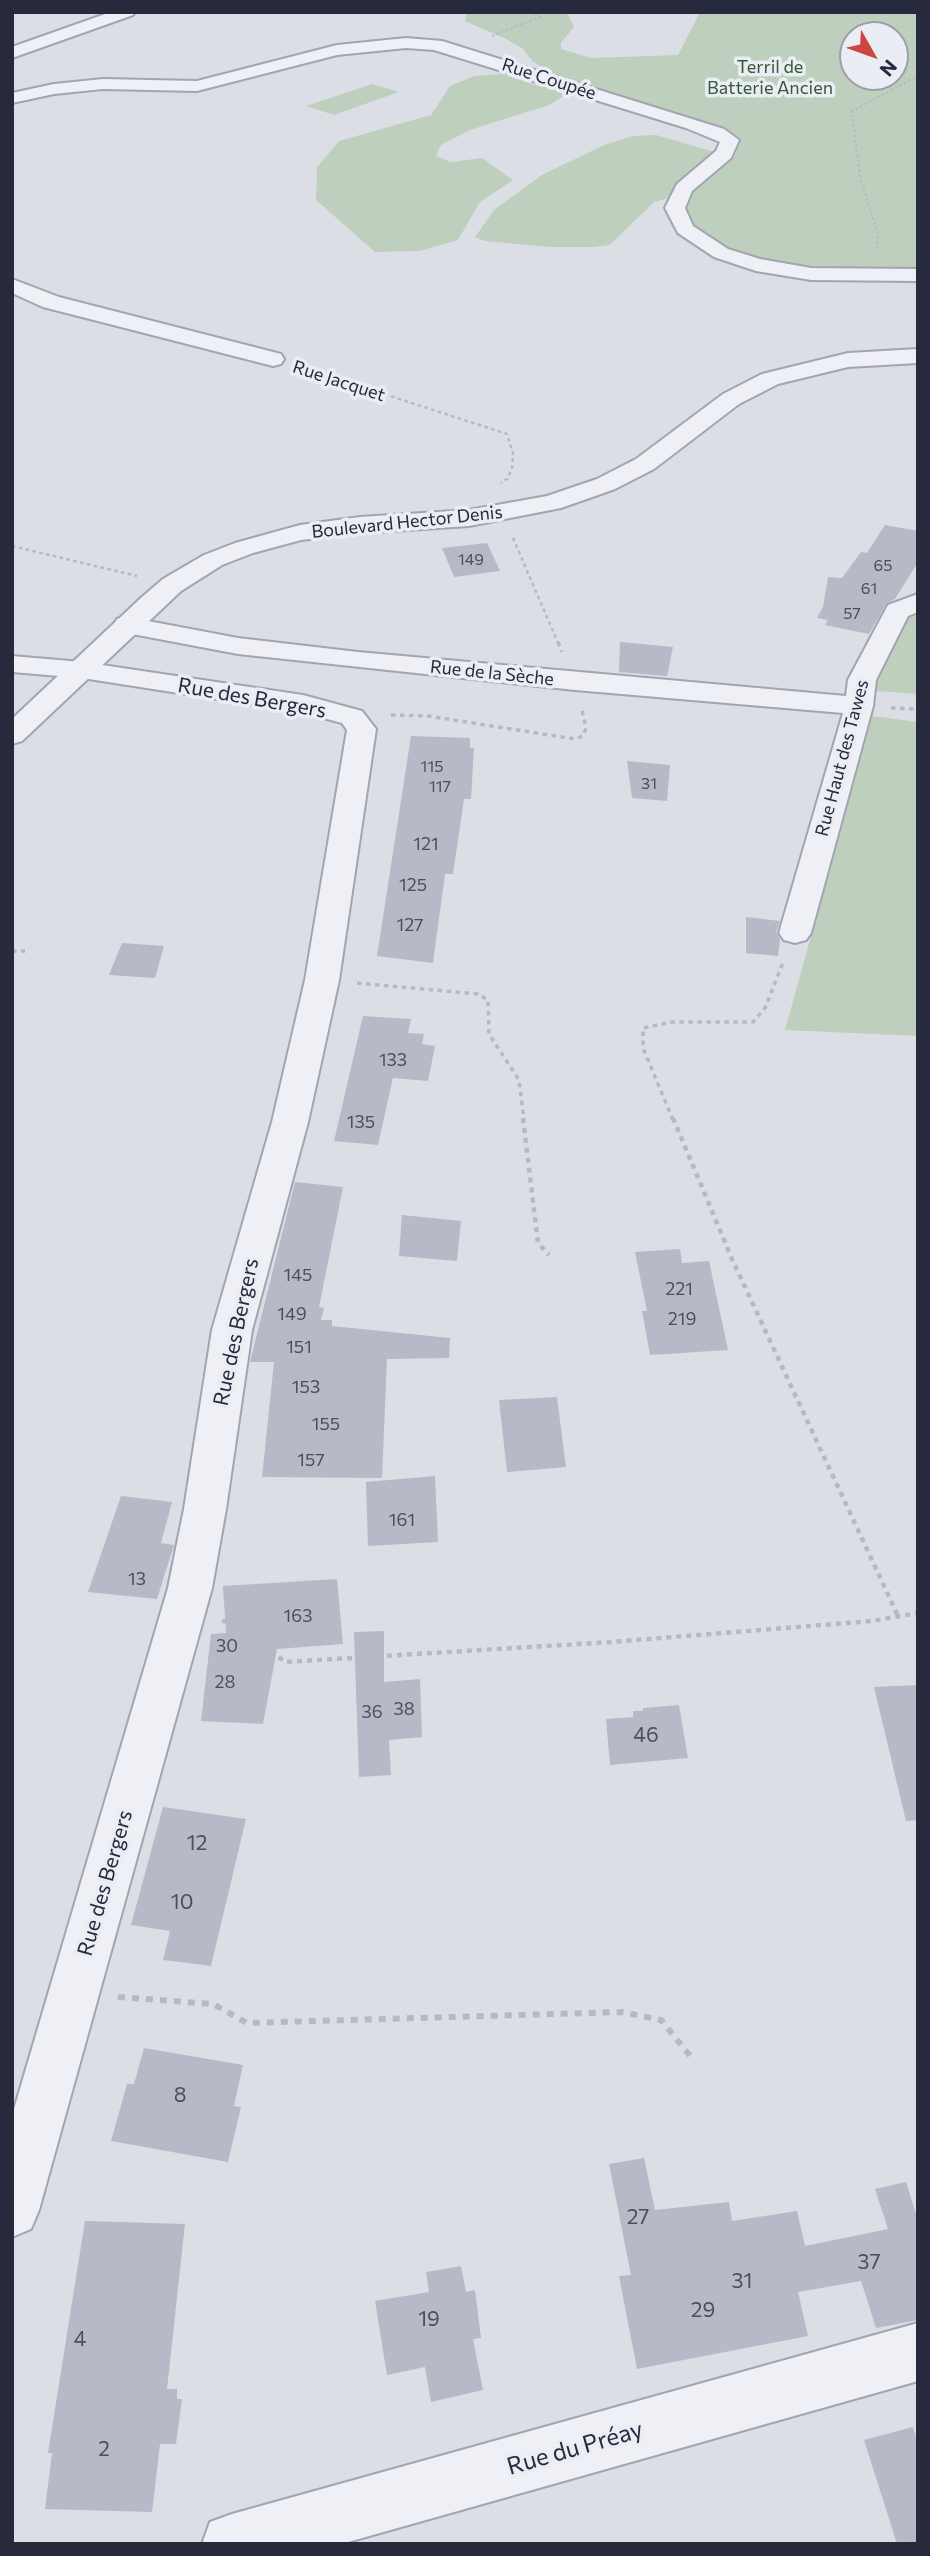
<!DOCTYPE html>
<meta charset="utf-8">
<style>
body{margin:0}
#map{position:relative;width:930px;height:2556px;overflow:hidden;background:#dcdee6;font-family:Commissioner,sans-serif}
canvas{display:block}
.frame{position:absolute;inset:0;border:14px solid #262a3c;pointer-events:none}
.north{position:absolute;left:839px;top:21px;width:70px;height:70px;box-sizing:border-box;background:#ebedf4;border:2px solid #9c9faa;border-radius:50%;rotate:130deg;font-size:19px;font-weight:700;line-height:28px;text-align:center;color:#262a3c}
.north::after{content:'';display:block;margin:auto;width:24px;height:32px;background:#cc4740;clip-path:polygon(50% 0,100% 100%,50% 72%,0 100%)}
</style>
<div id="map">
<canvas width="930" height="2556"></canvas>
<div class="frame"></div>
<div class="north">N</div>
</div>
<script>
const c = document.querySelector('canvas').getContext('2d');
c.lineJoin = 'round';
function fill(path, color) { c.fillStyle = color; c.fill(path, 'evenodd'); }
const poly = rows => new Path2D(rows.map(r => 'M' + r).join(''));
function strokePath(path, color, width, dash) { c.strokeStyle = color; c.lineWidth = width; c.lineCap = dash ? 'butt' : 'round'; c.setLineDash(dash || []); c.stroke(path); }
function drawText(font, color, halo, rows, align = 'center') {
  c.font = font + ' Commissioner,sans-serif'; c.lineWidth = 7; c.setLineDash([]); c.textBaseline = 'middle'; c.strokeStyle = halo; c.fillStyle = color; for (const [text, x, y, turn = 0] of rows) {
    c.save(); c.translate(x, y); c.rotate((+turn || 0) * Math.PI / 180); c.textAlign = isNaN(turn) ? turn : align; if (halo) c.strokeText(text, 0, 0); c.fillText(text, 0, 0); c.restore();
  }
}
const green = poly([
 [467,12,567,13,574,27,561,43,561,49,591,58,678,55,700,12,918,12,918,273,841,274,755,262,697,235,681,213,693,186,735,156,739,142,737,135,565,79,547,87,567,94,549,105,470,130,441,145,436,156,451,162,482,158,513,180,480,202,458,240,420,251,375,252,316,200,317,167,339,141,431,115,450,86,474,76,502,74,536,85,559,76,533,62,522,48,506,39,465,21],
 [853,35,895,35,895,77,853,77],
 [372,84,399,92,334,115,306,106],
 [656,135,718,153,672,197,654,202,610,245,594,247,550,247,485,241,475,237,494,210,542,175,604,145,632,136],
 [918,609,918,694,874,691,902,618],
 [872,716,918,722,918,1036,785,1030]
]);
const building = poly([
 [885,525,918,531,918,562,895,599,886,604,869,634,825,625,828,620,817,618,823,607,828,577,842,578,861,552,867,553],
 [487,543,500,571,454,577,442,548],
 [620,642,673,647,667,676,619,672],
 [411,736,470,738,470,748,474,748,471,799,464,799,453,874,445,874,433,963,377,956],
 [627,761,670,765,667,801,632,798],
 [746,917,780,921,776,932,780,939,778,956,746,953],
 [122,943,164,946,155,978,109,975],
 [363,1016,411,1019,408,1033,424,1034,422,1044,435,1046,428,1081,393,1078,378,1145,334,1141],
 [295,1182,343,1187,319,1307,324,1308,321,1320,332,1320,332,1326,450,1338,449,1358,387,1359,382,1478,262,1477,274,1362,250,1362],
 [402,1215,461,1221,457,1261,399,1256],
 [680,1249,682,1263,709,1261,728,1350,650,1355,642,1311,647,1311,635,1252],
 [557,1397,566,1467,507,1472,499,1400],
 [435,1476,438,1542,368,1546,366,1482],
 [121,1496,172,1502,161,1543,174,1545,157,1599,88,1592],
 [337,1579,343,1644,277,1649,263,1724,201,1721,211,1634,226,1633,223,1586],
 [384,1631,384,1682,420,1679,422,1737,389,1740,391,1775,359,1777,354,1632],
 [918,1685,918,1820,906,1821,874,1687],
 [679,1705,688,1758,610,1765,606,1719,633,1717,633,1711,643,1711,643,1708],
 [163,1807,246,1819,211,1966,163,1960,170,1931,131,1925],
 [144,2048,243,2065,234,2106,241,2107,228,2162,111,2141,127,2084,134,2084],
 [644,2158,655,2210,729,2202,732,2221,797,2211,805,2246,888,2229,875,2189,906,2182,918,2220,918,2320,876,2328,861,2281,798,2292,808,2336,637,2369,619,2276,631,2275,609,2164],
 [85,2221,185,2224,167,2389,177,2389,177,2399,182,2399,176,2444,160,2444,152,2512,45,2509,52,2453,48,2453],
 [461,2266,466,2292,475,2290,481,2338,473,2339,483,2390,431,2402,425,2367,387,2375,375,2301,429,2292,426,2272],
 [913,2427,918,2444,918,2544,897,2544,864,2440]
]);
const pathFar4 = poly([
 [492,36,540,17,531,12],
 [877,249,878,234,860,177,852,111,918,76]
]);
const pathFar3 = poly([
 [298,366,507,434,513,454,512,469,507,479,501,483],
 [513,538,558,643],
 [12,546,137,576]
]);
const pathFar2 = poly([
 [558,642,562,652],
 [891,708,918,709],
 [391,715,428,716,575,739,583,736,586,728,582,710],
 [12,951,25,951],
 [357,983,478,994,488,1000,489,1034,519,1080,524,1120],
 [673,1120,643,1048,643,1028,672,1022,753,1022,765,1008,784,960]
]);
const pathFar1 = poly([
 [523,1118,538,1243,549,1255],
 [673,1118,732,1259,898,1616],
 [222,1621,238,1623,256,1634,264,1645,285,1662,611,1642,872,1621,918,1613]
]);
const path = poly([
 [118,1997,213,2004,247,2023,622,2012,661,2020,691,2057]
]);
const minor = poly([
 [111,12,135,12,133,15,12,58,12,47,111,12],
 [406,38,442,41,724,129,739,140,731,158,692,191,685,208,693,226,728,249,760,259,811,268,918,269,918,281,811,280,756,271,714,257,678,233,665,208,677,184,716,151,720,142,686,128,434,50,406,48,337,55,197,91,103,89,54,94,12,103,12,93,54,84,103,79,197,81,337,45,406,38],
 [12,279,59,297,281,354,284,359,281,364,273,366,43,307,12,293,12,279],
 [918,594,918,612,908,616,876,680,873,706,811,933,806,940,795,943,784,940,779,933,843,713,575,690,238,654,127,633,117,631,114,625,117,619,127,617,238,638,358,652,846,696,848,680,888,605,918,594],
 [12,656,82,662,303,695,362,711,376,729,339,980,308,1122,252,1330,226,1509,212,1588,39,2210,31,2229,12,2237,12,2116,168,1588,184,1509,212,1330,272,1122,305,980,347,730,342,723,301,712,82,678,12,672,12,656],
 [918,2323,918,2381,341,2544,202,2544,210,2522,232,2514,918,2323]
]);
const tertiary = poly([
 [918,349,918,363,848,367,778,384,739,404,654,469,615,489,561,508,469,526,360,533,301,540,253,553,222,565,181,591,22,741,12,744,12,719,142,597,163,579,204,555,235,543,300,525,360,517,469,510,547,496,597,479,636,459,723,394,762,374,848,353,918,349]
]);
const farNumbernames = [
 ["149",471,560],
 ["65",883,566],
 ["61",869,589],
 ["57",852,614],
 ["115",432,767],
 ["31",649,784],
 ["117",440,787]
];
const farParknames = [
 ["Terril de",770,67],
 ["Batterie Ancien",770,88]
];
const farStreetnames = [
 ["Rue Coupée",549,79,18],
 ["Rue Jacquet",339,381,18],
 ["Boulevard Hector Denis",407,522,-6],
 ["Rue de la Sèche",492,673,6],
 ["Rue Haut des Tawes",842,758,-75]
];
const numberNames = [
 ["121",426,844],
 ["125",413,885],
 ["127",410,925],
 ["133",393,1060],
 ["135",361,1122],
 ["145",298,1275],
 ["221",679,1289],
 ["149",292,1314],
 ["219",682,1319],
 ["151",299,1347],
 ["153",306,1387],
 ["155",326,1424],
 ["157",311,1460],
 ["161",402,1520],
 ["13",137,1579],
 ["163",298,1616],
 ["30",227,1646],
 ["28",225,1682],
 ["38",404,1709],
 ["36",372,1712]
];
const streetNames = [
 ["Rue des Bergers",252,698,10],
 ["Rue des Bergers",236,1332,-78],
 ["Rue des Bergers",105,1883,-74]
];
const nearNumbernames = [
 ["46",646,1735],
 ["12",197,1843],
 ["10",182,1902],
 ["8",180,2095],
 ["27",638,2217],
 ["37",869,2262],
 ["31",742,2281],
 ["29",703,2310],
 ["19",429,2319],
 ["4",80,2339],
 ["2",104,2449]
];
const nearStreetnames = [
 ["Rue du Préay",575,2448,-16]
];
fill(green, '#bed0bd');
fill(building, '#b6b9c6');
strokePath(minor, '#a2a4b0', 4);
strokePath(tertiary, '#a2a4b0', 4);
strokePath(pathFar4, '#b7b9c1', 2, [2.5, 2.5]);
strokePath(pathFar3, '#b7b9c1', 2.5, [3.5, 3.5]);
strokePath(pathFar2, '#b7b9c1', 3.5, [4.5, 4.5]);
strokePath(pathFar1, '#b7b9c1', 4.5, [5, 5]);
strokePath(path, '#b7b9c1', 6, [7, 7]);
fill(minor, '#eff0f5');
fill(tertiary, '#eff0f5');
drawText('16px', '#4a4e5e', null, farNumbernames);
drawText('18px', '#335834', '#ebedf4', farParknames);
drawText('18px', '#262a3c', '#ebedf4', farStreetnames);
drawText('18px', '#4a4e5e', null, numberNames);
drawText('21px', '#262a3c', '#ebedf4', streetNames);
drawText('21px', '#4a4e5e', null, nearNumbernames);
drawText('24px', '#262a3c', '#ebedf4', nearStreetnames);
</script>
